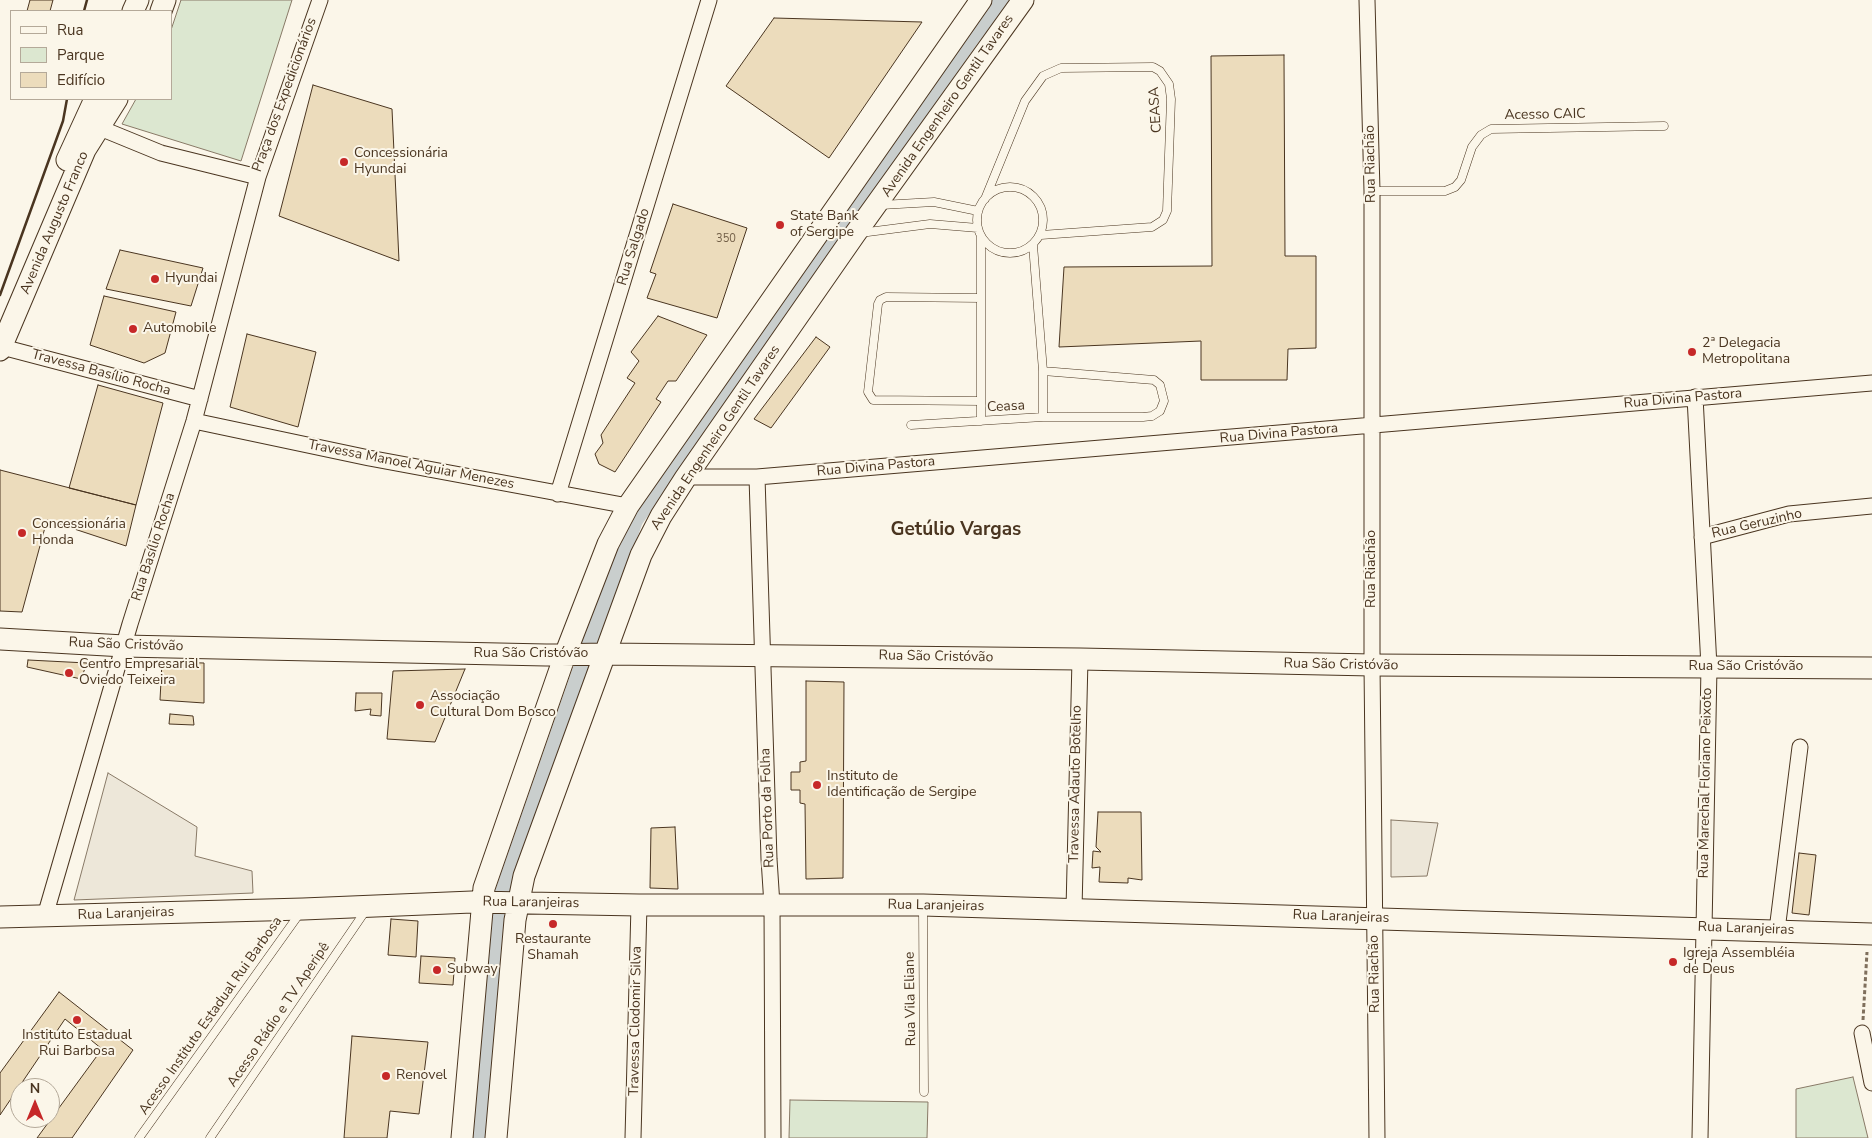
<!DOCTYPE html>
<meta charset="utf-8">
<style>
body{margin:0}
#map{position:relative;width:1872px;height:1138px;overflow:hidden;background:#fbf6e9;font-family:"Nunito Sans",sans-serif}
canvas{display:block}
.legend{position:absolute;left:10px;top:10px;width:162px;height:90px;box-sizing:border-box;background:#fbf6e9;border:1px solid #b4a999;margin:0;padding:6px 9px;list-style:none;font-size:15px;color:#4a3520}
.legend li{display:flex;align-items:center;gap:10px;height:25px}
.legend b{width:25px;border:1px solid #b4a999}
.north{position:absolute;left:10px;top:1078px;width:50px;height:50px;box-sizing:border-box;background:#fbf6e9;border:1px solid #b4a999;border-radius:50%;rotate:0deg;font-size:14px;font-weight:700;line-height:20px;text-align:center;color:#4a3520}
.north::after{content:'';display:block;margin:auto;width:18px;height:22px;background:#c62828;clip-path:polygon(50% 0,100% 100%,50% 72%,0 100%)}
</style>
<div id="map">
<canvas width="1872" height="1138"></canvas>
<ul class="legend">
<li><b style="height:6px;background:#fbf6e9"></b>Rua</li>
<li><b style="height:14px;background:#dce7d0"></b>Parque</li>
<li><b style="height:14px;background:#ecdcbc"></b>Edifício</li>
</ul>
<div class="north">N</div>
</div>
<script>
const c = document.querySelector('canvas').getContext('2d');
c.lineJoin = 'round';
function fill(path, color) { c.fillStyle = color; c.fill(path, 'evenodd'); }
const poly = rows => new Path2D(rows.map(r => 'M' + r).join(''));
function strokePath(path, color, width, dash) { c.strokeStyle = color; c.lineWidth = width; c.lineCap = dash ? 'butt' : 'round'; c.setLineDash(dash || []); c.stroke(path); }
function drawText(font, color, halo, rows, align = 'center') {
  c.font = font + ' "Nunito Sans",sans-serif'; c.lineWidth = 4; c.setLineDash([]); c.textBaseline = 'middle'; c.strokeStyle = halo; c.fillStyle = color; for (const [text, x, y, turn = 0] of rows) {
    c.save(); c.translate(x, y); c.rotate((+turn || 0) * Math.PI / 180); c.textAlign = isNaN(turn) ? turn : align; if (halo) c.strokeText(text, 0, 0); c.fillText(text, 0, 0); c.restore();
  }
}
const green = poly([
 [181,0,292,0,241,161,122,124,136,99,171,99,171,30,181,0],
 [1853,1077,1868,1138,1796,1138,1796,1089,1853,1077],
 [790,1100,928,1102,927,1138,789,1138,790,1100]
]);
const parking = poly([
 [108,773,197,827,195,856,252,871,253,893,74,900,108,773],
 [1391,820,1438,823,1427,876,1391,877,1391,820]
]);
const canal = poly([
 [478,1138,496,915,634,520,971,37,1001,0]
]);
const building = poly([
 [30,0,53,0,50,11,27,11,30,0],
 [774,18,922,22,829,158,726,86,774,18],
 [1284,55,1285,256,1316,256,1316,348,1288,349,1287,380,1201,380,1201,341,1059,347,1064,267,1212,266,1211,56,1284,55],
 [313,85,392,109,399,261,279,216,313,85],
 [673,204,747,228,717,318,647,298,656,274,650,272,673,204],
 [120,250,203,268,191,306,106,289,120,250],
 [104,296,176,312,165,353,144,363,90,345,104,296],
 [658,316,707,335,676,381,668,381,656,399,661,402,615,472,599,464,595,454,603,443,601,435,635,383,627,378,639,361,631,352,658,316],
 [247,334,316,352,298,427,230,407,247,334],
 [816,337,830,347,771,428,754,419,816,337],
 [98,385,163,403,136,505,69,488,98,385],
 [0,470,136,505,126,546,47,520,22,612,0,611,0,470],
 [28,660,87,663,81,679,27,667,28,660],
 [162,662,204,663,204,703,160,700,162,662],
 [465,669,435,742,387,739,393,671,465,669],
 [806,681,844,682,843,878,806,879,805,804,800,803,800,790,791,790,791,772,800,772,800,762,806,761,806,681],
 [356,693,382,693,381,716,370,715,371,709,355,711,356,693],
 [170,714,193,716,194,725,169,724,170,714],
 [1098,812,1141,812,1142,880,1128,878,1128,883,1099,882,1100,867,1092,868,1093,851,1101,852,1096,847,1098,812],
 [675,827,678,889,650,888,651,828,675,827],
 [1799,853,1816,855,1809,915,1792,913,1799,853],
 [391,919,418,921,416,957,388,955,391,919],
 [421,956,455,958,453,985,419,983,421,956],
 [59,992,133,1050,72,1138,37,1138,102,1049,65,1019,0,1115,0,1073,59,992],
 [352,1036,428,1042,419,1114,390,1111,387,1138,344,1138,352,1036]
]);
const path = poly([
 [1863,1020,1867,952]
]);
const service = poly([
 '977 220a33 33 0 1 1 66 0a33 33 0 1 1-66 0Z',
 [1372,191,1445,191,1455,187,1461,180,1472,147,1481,135,1491,129,1664,126],
 [985,199,1025,101,1043,76,1061,68,1153,67,1160,71,1169,84,1171,99,1167,211,1163,220,1152,227,1041,235],
 [881,205,934,202,978,211],
 [860,233,930,224,978,228],
 [1033,245,1043,371,1043,417],
 [981,298,886,297,880,300,878,304,868,392,873,400,981,401],
 [981,421,981,236],
 [911,425,1043,417,1143,417,1152,416,1160,411,1164,401,1160,385,1154,380,1043,371],
 [923,907,924,1092],
 [139,1138,300,913],
 [210,1138,366,910]
]);
const minor = poly([
 [1367,0,1372,191,1372,665,1377,1138],
 [100,128,161,153,258,177],
 [2,347,200,399],
 [1695,397,1709,667,1700,1138],
 [194,421,369,458,628,506],
 [686,477,757,477,1872,383],
 [757,477,769,859,772,905,773,1138],
 [558,494,709,0],
 [1702,537,1789,514,1872,506],
 [1074,909,1080,659],
 [45,916,130,624,194,421,258,177,320,0],
 [1777,930,1800,747],
 [1862,1033,1872,1083],
 [633,1138,639,905]
]);
const secondary = poly([
 [133,11,138,0],
 [161,11,165,0],
 [67,160,95,99],
 [0,350,85,150,117,99],
 [0,639,124,646,546,655,606,654,1080,659,1372,665,1872,668],
 [0,917,303,909,472,902,639,905,923,905,1872,934],
 [462,1138,484,888,565,655,608,544,628,506,981,0],
 [496,1138,515,920,524,876,641,555,661,516,686,477,855,234,1023,0]
]);
const wall = poly([
 [84,11,87,0],
 [0,295,63,121,67,99]
]);
const markers = [
 [344,162,5,"#c62828"],
 [780,225,5,"#c62828"],
 [155,279,5,"#c62828"],
 [133,329,5,"#c62828"],
 [1692,352,5,"#c62828"],
 [22,533,5,"#c62828"],
 [69,673,5,"#c62828"],
 [420,705,5,"#c62828"],
 [817,785,5,"#c62828"],
 [553,924,5,"#c62828"],
 [1673,962,5,"#c62828"],
 [437,970,5,"#c62828"],
 [77,1020,5,"#c62828"],
 [386,1076,5,"#c62828"]
];
const numberNames = [
 ["350",726,239]
];
const streetNames = [
 ["Praça dos Expedicionários",285,95,-70],
 ["Avenida Engenheiro Gentil Tavares",948,106,-55],
 ["CEASA",1156,110,-94],
 ["Acesso CAIC",1545,115,-1],
 ["Rua Riachão",1371,164,-91],
 ["Avenida Augusto Franco",55,223,-67],
 ["Rua Salgado",634,247,-73],
 ["Travessa Basílio Rocha",101,373,15],
 ["Rua Divina Pastora",1683,399,-5],
 ["Ceasa",1006,407,-3],
 ["Rua Divina Pastora",1279,434,-5],
 ["Avenida Engenheiro Gentil Tavares",716,438,-56],
 ["Travessa Manoel Aguiar Menezes",411,465,11],
 ["Rua Divina Pastora",876,467,-5],
 ["Rua Geruzinho",1757,524,-13],
 ["Rua Basílio Rocha",154,547,-72],
 ["Rua Riachão",1372,569,-90],
 ["Rua São Cristóvão",126,645,2],
 ["Rua São Cristóvão",531,654],
 ["Rua São Cristóvão",936,657,1],
 ["Rua São Cristóvão",1341,665,1],
 ["Rua São Cristóvão",1746,667],
 ["Rua Marechal Floriano Peixoto",1706,783,-89],
 ["Travessa Adauto Botelho",1076,784,-89],
 ["Rua Porto da Folha",768,808,-92],
 ["Rua Laranjeiras",531,903,1],
 ["Rua Laranjeiras",936,906,1],
 ["Rua Laranjeiras",126,914,-2],
 ["Rua Laranjeiras",1341,917,2],
 ["Rua Laranjeiras",1746,929,2],
 ["Rua Riachão",1375,974,-91],
 ["Rua Vila Eliane",911,999,-91],
 ["Acesso Rádio e TV Aperipê",279,1015,-56],
 ["Acesso Instituto Estadual Rui Barbosa",211,1016,-55],
 ["Travessa Clodomir Silva",636,1021,-89]
];
const poiNames = [
 ["Concessionária",354,154],
 ["Hyundai",354,170],
 ["State Bank",790,217],
 ["of Sergipe",790,233],
 ["Hyundai",165,279],
 ["Automobile",143,329],
 ["2ª Delegacia",1702,344],
 ["Metropolitana",1702,360],
 ["Concessionária",32,525],
 ["Honda",32,541],
 ["Centro Empresarial",79,665],
 ["Oviedo Teixeira",79,681],
 ["Associação",430,697],
 ["Cultural Dom Bosco",430,713],
 ["Instituto de",827,777],
 ["Identificação de Sergipe",827,793],
 ["Restaurante",553,940,"center"],
 ["Shamah",553,956,"center"],
 ["Igreja Assembléia",1683,954],
 ["de Deus",1683,970],
 ["Subway",447,970],
 ["Instituto Estadual",77,1036,"center"],
 ["Rui Barbosa",77,1052,"center"],
 ["Renovel",396,1076]
];
const districtNames = [
 ["Getúlio Vargas",956,530]
];
fill(green, '#dce7d0');
strokePath(green, '#887966', 1);
fill(parking, '#ede7d9');
strokePath(parking, '#887966', 1);
strokePath(canal, '#c9cecd', 18);
fill(building, '#ecdcbc');
strokePath(building, '#4a3520', 1);
strokePath(service, '#4a3520', 9);
strokePath(minor, '#4a3520', 17);
strokePath(secondary, '#4a3520', 23);
strokePath(path, '#7f6f5c', 3, [4, 2.5]);
strokePath(service, '#fbf6e9', 8);
strokePath(minor, '#fbf6e9', 15);
strokePath(secondary, '#fbf6e9', 21);
strokePath(wall, '#4a3520', 2.5);
for (const [x, y, r, color] of markers) { const dot = new Path2D(); dot.arc(x, y, r, 0, 2 * Math.PI); c.fillStyle = color; c.fill(dot); strokePath(dot, '#fbf6e9', 2); }
drawText('11px', '#725f47', null, numberNames);
drawText('14px', '#4a3520', '#fbf6e9', streetNames);
drawText('14px', '#4a3520', '#fbf6e9', poiNames, 'left');
drawText('bold 19px', '#4a3520', '#fbf6e9', districtNames);
</script>
